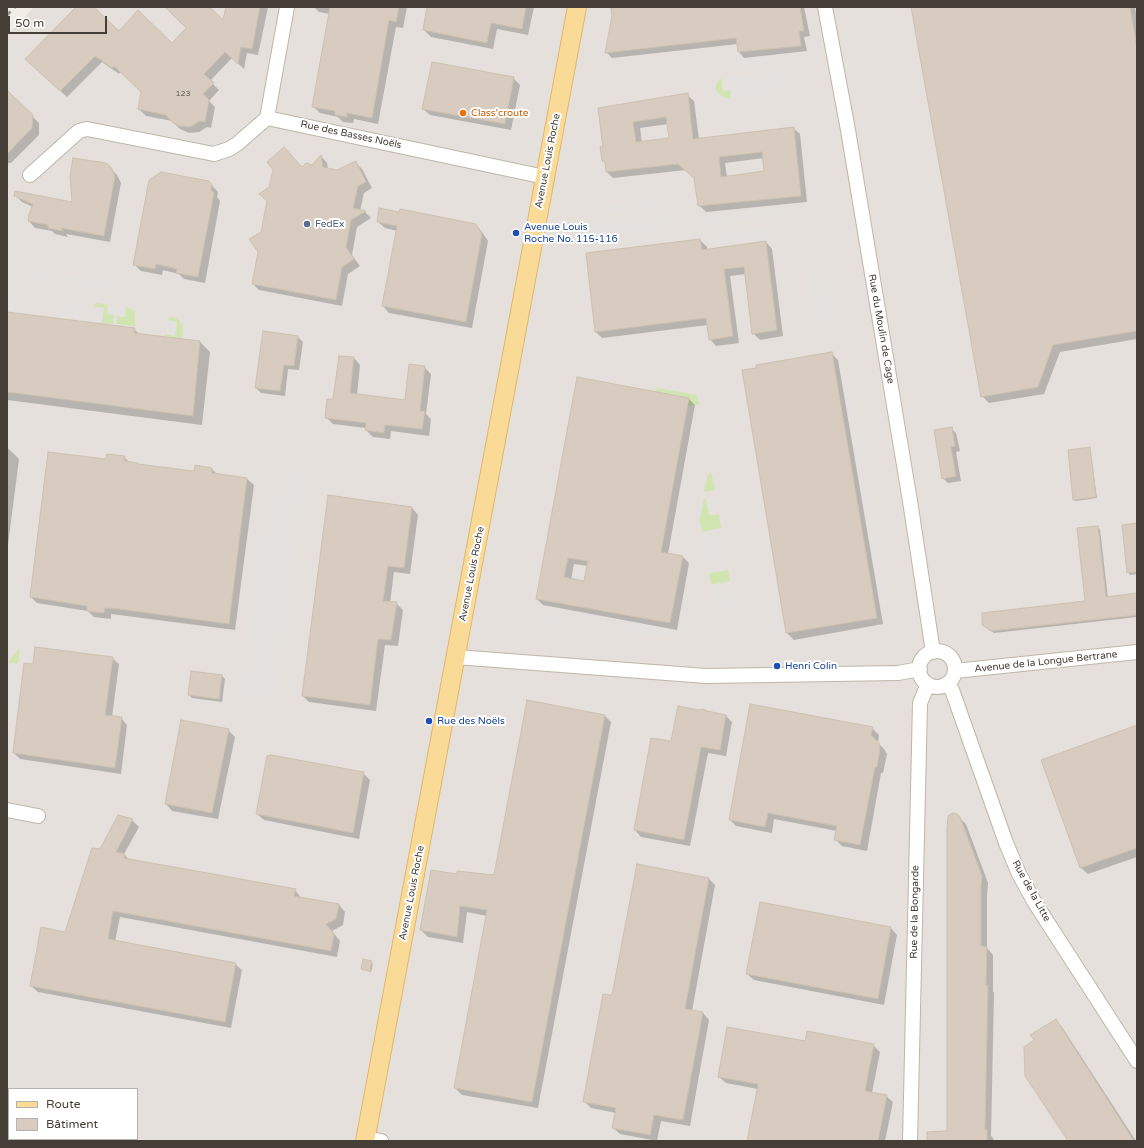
<!DOCTYPE html>
<meta charset="utf-8">
<style>
body{margin:0}
#map{position:relative;width:1144px;height:1148px;overflow:hidden;background:#f2eee6;font-family:"Varela Round",sans-serif}
canvas{display:block}
.frame{position:absolute;inset:0;border:8px solid #453e36;pointer-events:none}
.legend{position:absolute;left:8px;top:1088px;width:130px;height:52px;box-sizing:border-box;background:#fff;border:1px solid #b5b2af;margin:0;padding:5px 7px;list-style:none;font-size:12px;color:#453e36}
.legend li{display:flex;align-items:center;gap:8px;height:20px}
.legend b{width:20px;border:1px solid #b5b2af}
.scale{position:absolute;left:8px;top:16px;width:99px;height:18px;box-sizing:border-box;border:2px solid #453e36;border-top:0;padding-left:5px;font-size:12px;line-height:14px;white-space:nowrap;color:#453e36;-webkit-text-stroke:3px #fff;paint-order:stroke}
</style>
<div id="map">
<canvas width="1144" height="1148"></canvas>
<div class="frame"></div>
<ul class="legend">
<li><b style="height:5px;background:#fada97"></b>Route</li>
<li><b style="height:11px;background:#d7ccbf"></b>Bâtiment</li>
</ul>
<div class="scale">50 m</div>
</div>
<script>
const c = document.querySelector('canvas').getContext('2d');
c.lineJoin = 'round';
function fill(path, color) { c.fillStyle = color; c.fill(path, 'evenodd'); }
const poly = rows => new Path2D(rows.map(r => 'M' + r).join(''));
function strokePath(path, color, width, dash) { c.strokeStyle = color; c.lineWidth = width; c.lineCap = dash ? 'butt' : 'round'; c.setLineDash(dash || []); c.stroke(path); }
function drawText(font, color, halo, rows, align = 'center') {
  c.font = font + ' "Varela Round",sans-serif'; c.lineWidth = 4; c.setLineDash([]); c.textBaseline = 'middle'; c.strokeStyle = halo; c.fillStyle = color; for (const [text, x, y, turn = 0] of rows) {
    c.save(); c.translate(x, y); c.rotate((+turn || 0) * Math.PI / 180); c.textAlign = isNaN(turn) ? turn : align; if (halo) c.strokeText(text, 0, 0); c.fillText(text, 0, 0); c.restore();
  }
}
const industrial = poly([
 [34,7,1137,7,1137,1141,7,1141,7,35],
 [9,1089,137,1089,137,1139,9,1139]
]);
const green = poly([
 [720,79,722,79,723,90,730,90,731,99,726,98,722,96,716,90,716,85],
 [98,303,108,305,107,314,114,315,113,324,102,323,104,308,94,307,96,304],
 [126,307,130,308,135,313,135,326,117,324,118,316,125,317],
 [171,317,176,318,182,324,183,333,181,338,164,336,165,334,175,336,177,322,167,320],
 [658,388,696,395,700,404,688,406,689,398,654,391],
 [711,472,715,490,704,492,708,474],
 [704,499,706,499,709,515,719,514,721,528,702,532,700,520],
 [728,570,730,581,711,585,709,573],
 [20,647,18,664,9,663,11,658]
]);
const parking = poly([
 [784,51,786,60,721,68,721,59],
 [782,71,783,82,785,82,786,93,731,99,730,90,723,91,722,79],
 [667,198,668,206,598,215,597,207],
 [780,207,782,216,716,224,705,223,702,220,708,213,711,215,715,215],
 [675,216,683,219,697,230,691,239,679,229,674,228,586,239,585,229,587,227],
 [768,228,770,238,719,244,707,244,710,234],
 [812,247,817,275,827,273,833,322,823,323,822,317,812,319,804,248],
 [35,271,61,274,60,284,33,281],
 [66,275,115,282,114,291,64,284],
 [7,295,15,296,13,311,7,310],
 [62,303,82,305,81,320,61,317],
 [108,305,126,307,125,317,107,314],
 [94,307,104,308,102,323,92,321],
 [167,320,177,322,175,336,165,334],
 [196,324,206,326,203,340,193,338],
 [849,367,891,605,881,607,840,369],
 [291,471,306,473,277,704,240,696,264,491,267,489,288,491],
 [716,498,719,514,709,515,706,499],
 [721,528,728,570,709,573,702,532],
 [730,581,735,609,725,611,724,607,715,608,711,585],
 [528,600,533,608,540,612,575,619,580,617,583,613,591,617,586,626,584,628,577,629,537,621,532,619,522,610,519,604],
 [777,600,783,633,760,637,754,605],
 [615,623,673,627,683,625,688,633,682,636,673,637,614,633],
 [9,663,18,664,13,705,7,704,7,679],
 [7,1131,9,1131,9,1139,137,1139,165,1141,7,1141]
]);
const shadow = poly([
 [77,7,92,7,119,32,172,44,188,28,166,7,209,7,224,22,227,7,268,7,258,55,247,53,244,69,232,58,210,81,219,90,209,101,215,107,211,128,207,127,199,132,189,133,180,129,172,121,146,116,139,109,142,92,121,71,119,74,102,62,67,97,33,66],
 [314,7,407,7,403,28,396,27,378,124,354,119,353,123,343,122,338,117,320,113,313,106,330,14,319,12],
 [428,7,534,7,528,35,497,29,493,49,431,37,424,30],
 [632,7,804,7,810,36,804,37,807,51,744,58,739,52,738,44,612,58,606,52],
 [912,7,1135,7,1137,20,1137,339,1060,352,1044,394,989,403,982,396],
 [513,78,520,85,511,130,430,115,423,109],
 [7,91,39,123,39,135,11,163,7,163],
 [687,95,694,101,699,139,793,128,800,134,807,202,706,212,699,205,695,178,686,170,613,178,607,172,606,164,603,160,604,149,599,109],
 [668,124,670,139,642,143,640,128],
 [764,158,766,172,727,177,725,163],
 [321,156,327,163,328,169,337,171,355,162,362,169,372,188,364,193,360,211,365,212,371,218,357,227,352,255,360,266,348,274,342,306,259,290,253,284,262,232,303,169,312,166],
 [106,164,117,175,121,183,110,242,66,234,68,237,55,234,52,231,35,228,29,221,33,207,22,202,15,195,73,203],
 [209,182,218,192,217,197,220,201,205,283,184,279,179,274,163,270,162,275,141,271,134,264],
 [378,222,475,225,482,232,488,241,472,328,389,313,383,306,397,231,385,228],
 [700,240,707,247,707,251,766,242,772,249,783,336,760,340,753,333,746,274,730,276,739,343,716,346,710,339,708,325,602,338,596,332],
 [7,313,134,329,139,334,200,342,210,352,202,425,7,400],
 [298,337,303,342,299,370,288,369,285,396,261,393,256,388],
 [831,353,838,360,883,624,794,640,787,633,743,371],
 [354,358,360,365,357,395,405,401,424,367,431,374,426,414,431,419,429,436,391,431,390,439,373,437,366,430,366,428,333,424,326,417],
 [689,399,695,405,668,554,682,556,689,563,677,630,543,605,537,599],
 [574,564,588,566,585,582,571,580],
 [951,428,956,433,960,451,956,452,961,481,948,483,943,478],
 [7,448,9,449,19,459,7,553],
 [1089,448,1090,449,1097,498,1076,501,1074,500,1069,451],
 [124,457,130,463,139,465,195,472,212,469,218,475,247,479,254,485,235,630,111,614,111,619,94,617,88,611,37,603,31,597,107,460],
 [412,508,418,515,410,574,394,572,390,603,396,603,403,610,398,646,385,645,376,711,309,702,303,696],
 [1137,524,1137,574,1130,575,1128,572],
 [1097,527,1100,529,1108,598,1137,594,1137,617,994,633,986,627,1086,602],
 [112,658,119,664,112,717,121,718,127,725,121,774,20,759,14,753,34,665],
 [222,676,225,679,222,702,192,698,189,695],
 [604,715,611,722,538,1108,462,1095,455,1088,487,916,467,912,463,943,428,937,421,930,458,875,495,877],
 [726,716,732,722,726,756,708,753,690,846,641,837,635,830,652,739,672,742],
 [1137,726,1137,857,1088,874,1081,868,1042,760],
 [872,728,879,735,878,743,884,749,887,754,883,773,881,773,867,851,842,846,835,839,837,831,774,819,772,833,736,826,730,820],
 [228,730,235,737,218,819,172,811,166,804],
 [363,773,370,780,359,839,264,820,257,814],
 [956,815,966,824,988,883,987,896,987,948,993,955,993,991,994,993,991,1136,993,1138,994,1141,945,1141,948,1132],
 [132,820,139,827,124,854,130,861,295,890,301,898,339,905,345,912,343,925,332,931,340,941,337,957,120,917,115,942,235,964,242,970,231,1028,38,992,31,986,65,933,100,850],
 [708,878,715,885,692,1011,703,1013,709,1020,690,1126,661,1121,657,1141,620,1134,613,1128,616,1113,591,1108,584,1101,613,996],
 [891,928,897,935,884,1005,754,980,747,974],
 [363,961,373,964,371,972,362,969],
 [1055,1020,1062,1027,1136,1141,1069,1141,1035,1040],
 [873,1045,880,1052,872,1093,886,1096,893,1102,885,1141,748,1141,758,1089,726,1083,719,1077]
]);
const building = poly([
 [76,7,94,7,119,31,138,10,172,43,186,28,165,7,210,7,223,20,226,7,260,7,252,49,241,47,238,64,225,52,204,74,214,83,203,94,209,100,205,122,200,121,192,126,187,127,180,126,173,123,166,115,138,109,141,92,114,66,112,68,95,56,60,91,25,59,76,7],
 [330,7,399,7,396,22,389,20,372,118,347,113,347,117,335,115,335,111,312,107,330,7],
 [427,7,526,7,522,29,491,23,487,43,423,30,427,7],
 [623,7,800,7,804,31,799,31,801,46,738,52,736,38,605,53,612,16,611,8,623,7],
 [911,7,1130,7,1137,48,1137,331,1053,345,1038,387,981,397,911,7],
 [432,62,514,77,505,124,422,109,432,62],
 [7,90,33,115,32,128,7,154,7,90],
 [688,93,693,139,794,127,801,196,698,206,694,178,678,164,606,172,605,162,602,161,600,146,603,148,598,108,688,93],
 [666,117,669,138,636,142,633,122,666,117],
 [762,152,764,171,721,177,719,157,762,152],
 [284,147,302,167,306,163,312,165,321,155,323,167,337,170,356,161,366,182,358,186,353,208,366,211,351,220,346,247,354,259,342,267,336,300,252,284,258,252,249,239,261,232,267,201,259,194,269,187,273,170,267,162,284,147],
 [73,158,106,163,111,167,115,176,104,236,61,228,63,231,48,228,48,225,28,221,29,214,33,204,14,196,15,191,72,202,70,176,73,158],
 [161,172,209,181,212,185,211,190,214,193,198,277,176,273,177,269,156,264,155,269,133,265,149,180,161,172],
 [379,208,399,212,400,209,476,224,482,234,466,322,382,306,397,226,377,222,379,208],
 [700,239,702,250,766,241,777,330,752,334,744,267,724,269,733,336,709,340,706,318,595,332,586,253,700,239],
 [7,312,135,328,134,333,200,341,193,416,7,392,7,312],
 [263,331,298,336,294,366,284,365,280,391,255,388,263,331],
 [832,352,877,618,786,633,742,370,756,368,756,365,832,352],
 [339,356,354,357,350,393,405,400,409,364,425,366,420,411,425,411,422,429,385,425,384,433,365,430,366,423,325,418,327,399,333,399,339,356],
 [577,377,689,398,661,552,683,556,670,623,536,599,577,377],
 [568,558,588,561,584,581,564,577,568,558],
 [952,427,955,446,951,447,956,476,942,479,934,430,952,427],
 [1090,447,1096,497,1073,500,1068,450,1090,447],
 [48,452,106,459,107,454,125,456,124,461,138,463,138,464,194,471,195,465,212,468,212,473,247,478,229,624,119,609,105,608,104,613,87,611,87,606,30,597,48,452],
 [328,495,412,507,404,568,388,566,383,601,397,602,391,640,378,639,370,705,302,696,328,495],
 [1137,523,1137,572,1127,573,1122,525,1137,523],
 [1098,526,1106,597,1137,593,1137,615,991,631,982,625,982,613,1085,601,1077,528,1098,526],
 [35,647,113,657,105,715,122,717,115,768,13,753,24,663,33,664,35,647],
 [191,671,222,675,219,699,188,695,191,671],
 [527,700,605,715,532,1102,454,1088,487,910,460,906,457,937,420,930,431,870,457,874,457,871,494,875,527,700],
 [750,704,873,727,871,735,879,743,880,749,877,767,875,767,860,845,834,840,837,826,768,813,765,827,729,820,750,704],
 [678,706,699,710,703,709,707,711,726,715,720,750,701,747,684,840,634,830,651,738,671,741,678,706],
 [181,720,229,729,212,813,165,804,181,720],
 [1137,725,1137,848,1080,868,1041,760,1137,725],
 [271,755,364,772,353,833,256,814,267,756,271,755],
 [953,813,957,814,960,817,982,876,981,888,981,946,987,947,986,985,988,985,985,1130,987,1130,987,1141,927,1141,927,1132,947,1131,947,829,948,817,949,815,953,813],
 [118,815,133,819,116,852,125,854,124,858,296,889,294,896,339,904,336,919,326,924,334,934,331,951,113,911,108,939,236,963,225,1022,30,986,41,927,65,932,92,848,100,849,118,815],
 [637,864,709,878,685,1009,703,1012,683,1120,654,1115,650,1135,612,1128,616,1108,583,1102,603,994,612,995,637,864],
 [760,902,891,927,878,999,746,974,760,902],
 [363,959,372,961,370,971,361,969,363,959],
 [1056,1019,1134,1141,1068,1141,1025,1076,1024,1047,1034,1040,1030,1035,1056,1019],
 [727,1027,805,1041,807,1031,874,1044,865,1091,887,1095,878,1141,747,1141,758,1084,718,1077,727,1027]
]);
const minor = poly([
 [825,7,848,130,910,501,933,652],
 [267,118,545,177],
 [267,118,287,7],
 [30,175,79,131,87,129,214,154,229,149,237,144,267,118],
 '919 669a18 18 0 1 1 36 0a18 18 0 1 1-36 0Z',
 [456,657,706,676,898,673,920,669],
 [955,671,1137,652],
 [946,684,952,690,1006,843,1019,874,1035,903,1137,1061],
 [7,810,38,816],
 [366,1138,381,1141],
 [910,1141,920,703,928,684]
]);
const major = poly([
 [365,1141,577,7]
]);
const rail = poly([
 [7,15,15,7]
]);
const markers = [
 [463,113,4,"#e8710a"],
 [307,224,4,"#5c6f8a"],
 [516,233,4,"#1a4fb4"],
 [777,666,4,"#1a4fb4"],
 [429,721,4,"#1a4fb4"]
];
const numberNames = [
 ["123",183,94]
];
const foodNames = [
 ["Class'croute",471,113]
];
const streetNames = [
 ["Rue des Basses Noëls",351,135,12],
 ["Avenue Louis Roche",548,161,-79],
 ["Rue du Moulin de Cage",881,329,80],
 ["Avenue Louis Roche",472,574,-79],
 ["Avenue de la Longue Bertrane",1046,662,-6],
 ["Rue de la Litte",1031,891,61],
 ["Avenue Louis Roche",412,893,-79],
 ["Rue de la Bongarde",915,912,-89]
];
const serviceNames = [
 ["FedEx",315,224]
];
const transitNames = [
 ["Avenue Louis",524,227],
 ["Roche No. 115-116",524,239],
 ["Henri Colin",785,666],
 ["Rue des Noëls",437,721]
];
fill(industrial, '#e5e0db');
fill(green, '#d0e5b0');
fill(parking, '#e4e1de');
fill(shadow, '#0003');
fill(building, '#d7ccbf');
strokePath(building, '#cec1b0', 1);
strokePath(minor, '#beb6a9', 16);
strokePath(major, '#dfb768', 20);
strokePath(minor, '#fff', 14);
strokePath(major, '#fada97', 18);
strokePath(rail, '#959595', 3, [5, 5]);
for (const [x, y, r, color] of markers) { const dot = new Path2D(); dot.arc(x, y, r, 0, 2 * Math.PI); c.fillStyle = color; c.fill(dot); strokePath(dot, '#fff', 1.5); }
drawText('8px', '#6a6258', null, numberNames);
drawText('10px', '#c56008', '#fff', foodNames, 'left');
drawText('10px', '#453e36', '#fff', streetNames);
drawText('10px', '#4e5e75', '#fff', serviceNames, 'left');
drawText('10px', '#164399', '#fff', transitNames, 'left');
</script>
